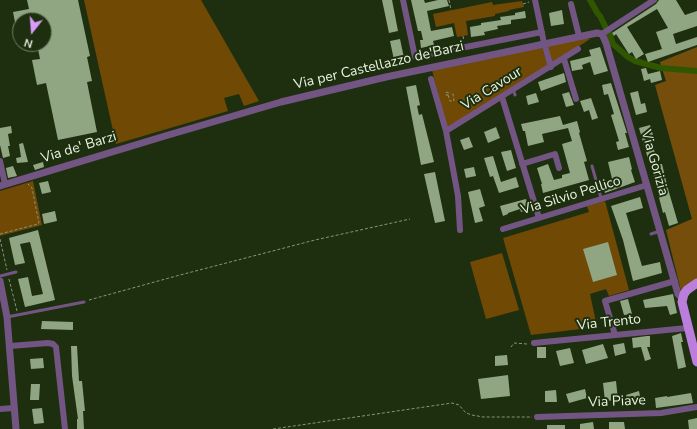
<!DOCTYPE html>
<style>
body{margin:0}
#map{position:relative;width:697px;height:429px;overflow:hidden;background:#1e2f10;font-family:"Nunito Sans",sans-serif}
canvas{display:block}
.north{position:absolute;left:12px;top:12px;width:40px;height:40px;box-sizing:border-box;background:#1e2f10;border:1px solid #6e7d63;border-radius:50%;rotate:197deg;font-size:11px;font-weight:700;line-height:16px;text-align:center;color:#e7f2df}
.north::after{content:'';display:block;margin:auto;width:14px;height:18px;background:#d79bf9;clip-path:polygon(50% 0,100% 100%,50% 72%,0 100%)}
</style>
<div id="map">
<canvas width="697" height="429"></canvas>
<div class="north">N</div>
</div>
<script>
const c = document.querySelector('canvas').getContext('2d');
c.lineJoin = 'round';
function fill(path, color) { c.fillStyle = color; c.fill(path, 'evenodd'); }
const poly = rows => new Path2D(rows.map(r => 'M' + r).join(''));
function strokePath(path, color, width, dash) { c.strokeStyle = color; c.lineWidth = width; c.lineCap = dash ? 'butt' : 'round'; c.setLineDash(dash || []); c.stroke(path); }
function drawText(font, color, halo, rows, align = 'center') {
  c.font = font + ' "Nunito Sans",sans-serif'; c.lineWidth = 4; c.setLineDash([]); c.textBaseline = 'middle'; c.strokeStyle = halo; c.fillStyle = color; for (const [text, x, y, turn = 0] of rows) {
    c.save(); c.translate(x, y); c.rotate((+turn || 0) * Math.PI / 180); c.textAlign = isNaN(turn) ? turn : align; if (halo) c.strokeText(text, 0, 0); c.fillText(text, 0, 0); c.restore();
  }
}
const green = poly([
 [84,0,201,0,259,101,244,106,239,94,224,98,228,111,116,144],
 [522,1,524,7,509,10,509,11,495,14,495,16,466,21,468,35,457,37,454,23,436,27,433,14,492,2,493,5],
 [585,38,590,39,552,64,546,46],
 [542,47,548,66,447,129,432,70],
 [33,181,42,225,0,236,0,191],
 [605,201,629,290,609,296,606,289,590,294,597,327,531,335,503,238,589,212,587,206],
 [502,253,519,310,486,319,470,262]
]);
const forest = poly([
 [697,47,697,280,681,291,666,230,692,219,655,85,666,81,660,62]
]);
const canal = poly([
 [590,0,598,14],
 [600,16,606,28],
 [609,33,613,44,628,57,635,61,661,68,697,71]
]);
const building = poly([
 [27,0,78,0,90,56,87,57,92,81,87,82,97,132,58,140,46,83,37,85,32,60,40,59,37,44,44,44,44,20,20,20,20,37,18,37,13,12,29,9],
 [382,0,392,0,398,31,389,33],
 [411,0,424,0,425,3,438,0,447,0,449,6,427,11,431,31,452,27,454,36,433,41,434,45,421,48,420,40,423,40,421,31,418,31],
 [659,0,676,0,685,15,697,11,697,26,673,34,676,44,697,37,697,45,648,62,645,54,662,49,656,32,668,28,657,9,627,27,644,54,636,59,632,52,629,54,616,34,614,36,612,33,656,4],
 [562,10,564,24,551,26,549,13],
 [525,11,526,18,511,20,511,24,497,26,498,29,484,32,485,35,471,37,470,27,481,25,481,23,501,20,500,17,515,15,515,13],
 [400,39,404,58,394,60,390,41],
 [600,47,608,71,594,75,590,62,582,65,583,69,572,71,570,61,591,56,589,50],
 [646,68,648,74,660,71,662,80,651,83,650,79,644,81,641,69],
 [564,73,566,82,541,91,538,82],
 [611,83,627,133,625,133,629,147,618,150,616,142,619,141,611,115,614,114,608,94,604,95,602,85],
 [416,85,420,105,417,106,419,115,422,114,434,162,421,165,406,87],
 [638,91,641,104,645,103,647,112,636,115,630,93],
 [569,92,574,105,566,107,562,94],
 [536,93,539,102,528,105,526,96],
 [591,98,598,118,592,120,589,110,584,112,580,101],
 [560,116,563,125,577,121,580,132,579,133,587,161,584,162,589,180,543,193,541,184,542,184,537,168,548,164,554,180,562,178,562,175,570,173,562,144,572,141,568,128,542,134,544,142,528,146,525,131,523,131,521,124],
 [650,125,653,135,651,135,654,150,659,164,662,164,668,189,678,223,669,226,665,212,663,213,649,159,648,159,639,128],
 [11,126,12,133,8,134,10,146,8,146,10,156,3,158,0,145,0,128],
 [496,127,500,138,488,143,484,132],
 [469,137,473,147,464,150,460,140],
 [23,143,28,162,17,163,16,158,21,157,19,144],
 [511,150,516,168,507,171,501,152],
 [493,156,501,182,516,177,519,187,499,193,493,176,490,177,484,158],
 [629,157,632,169,631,170,635,182,605,193,603,186,613,183,608,162],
 [43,162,44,167,35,170,33,165],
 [13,166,17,176,8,178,6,168],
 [474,167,476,176,466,178,464,169],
 [435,172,445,221,435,223,424,174],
 [48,181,51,192,42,194,39,183],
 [480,189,485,206,479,208,483,221,475,223,468,192],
 [640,197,643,208,626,213,642,266,660,262,662,273,633,281,623,240,611,206],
 [526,199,529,210,521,212,520,209,508,213,508,214,503,216,500,206],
 [55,211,57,221,44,224,42,214],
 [38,230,55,300,25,307,18,279,28,277,32,296,43,294,30,242,20,244,25,263,15,265,9,238],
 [608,242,617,275,593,282,583,249],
 [673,294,677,313,670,315,667,306,645,308,643,300],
 [628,299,632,314,624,315,620,301],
 [42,321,73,322,73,330,41,329],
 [681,333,683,342,681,342,686,367,678,369,672,336],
 [647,336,650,336,650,347,647,347,651,359,645,361,641,347,633,348,632,338],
 [624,343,626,353,615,356,613,345],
 [603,344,608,358,586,364,582,350],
 [71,346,77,346,79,381,82,381,85,411,83,411,84,429,77,429,77,419,78,419,72,376],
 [537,347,546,347,546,358,537,358],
 [570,348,574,363,560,366,556,351],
 [507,355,508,365,495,366,495,356],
 [43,358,44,368,31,369,30,359],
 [508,375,510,396,481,399,478,379],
 [616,381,618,400,605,401,603,383],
 [31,384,40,384,39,400,30,400],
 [585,389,587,398,569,403,566,394],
 [556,390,557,402,545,402,545,391],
 [639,391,641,402,629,405,626,395],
 [691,393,693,403,656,408,655,398,667,396,667,397],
 [42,408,44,423,34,424,32,409],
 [697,418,697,429,689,429,688,420],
 [593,422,594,429,580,429,580,424],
 [609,422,624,422,625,429,609,429],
 [547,425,565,425,565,429,547,429]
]);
const path = poly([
 [449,0,451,10],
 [523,4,529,2],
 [463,36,464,41],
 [446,92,449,93,448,95,446,95,446,92],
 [448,95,450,101,454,101,453,94,451,93],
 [0,234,38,224,39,223,32,188,28,184],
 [0,239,7,270],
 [9,279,17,311],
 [89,300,180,275,315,240,410,219],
 [511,347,514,343,527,344],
 [273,429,452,403,459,405,466,413,472,415,483,417,532,417]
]);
const service = poly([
 [513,89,515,95],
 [592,166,601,198],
 [651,234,660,231],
 [0,276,16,272],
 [7,317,84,302]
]);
const minor = poly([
 [403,0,415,57,542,32],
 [535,0,544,43,551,67],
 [571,4,579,36],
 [602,34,654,0],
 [564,59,576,99],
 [431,79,446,131,458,196,460,230],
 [502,97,539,218],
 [446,131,578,49],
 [0,161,5,184],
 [522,164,555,154,559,168],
 [503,229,647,185],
 [615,335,605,301,675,281],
 [534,343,687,328],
 [10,346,48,343,53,344,56,347,65,429],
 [0,409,14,408],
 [537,417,661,413,697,407]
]);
const tertiary = poly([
 [0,186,165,136,281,102,386,77,597,33,602,34,606,43,678,294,682,298],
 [0,281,7,317,16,429]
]);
const primary = poly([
 [697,283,687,290,684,294,682,302,697,362]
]);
const streetNames = [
 ["Via per Castellazzo de'Barzi",379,66,-13],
 ["Via Cavour",492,89,-32],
 ["Via de' Barzi",79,148,-17],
 ["Via Gorizia",654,163,74],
 ["Via Silvio Pellico",571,196,-17],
 ["Via Trento",609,323,-6],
 ["Via Piave",617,402,-2]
];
fill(green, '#704904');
fill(forest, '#764e0c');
strokePath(canal, '#305700', 6);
fill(building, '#90a682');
strokePath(path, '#87957c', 1, [3, 2]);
strokePath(service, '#735583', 3);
strokePath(minor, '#735583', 6);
strokePath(tertiary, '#735583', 7);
strokePath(primary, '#bc7edd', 9);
drawText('14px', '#e7f2df', '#1e2f10', streetNames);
</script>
